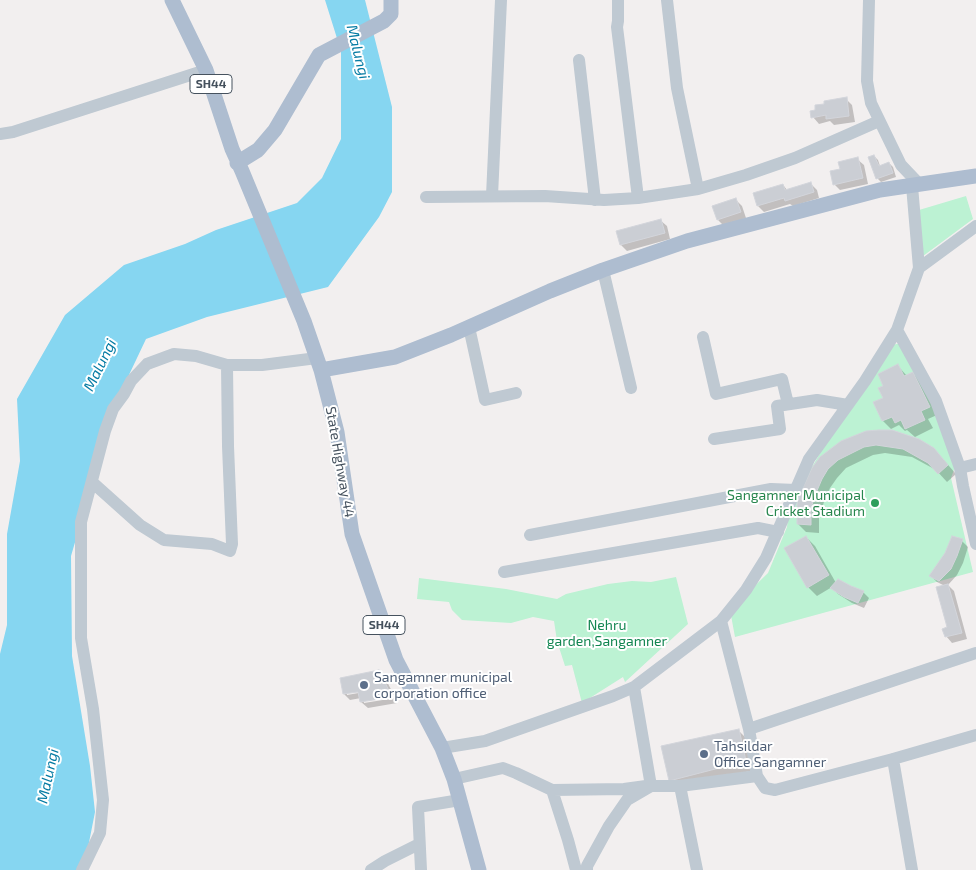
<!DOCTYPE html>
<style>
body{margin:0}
canvas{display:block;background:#f2efef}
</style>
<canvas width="976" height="870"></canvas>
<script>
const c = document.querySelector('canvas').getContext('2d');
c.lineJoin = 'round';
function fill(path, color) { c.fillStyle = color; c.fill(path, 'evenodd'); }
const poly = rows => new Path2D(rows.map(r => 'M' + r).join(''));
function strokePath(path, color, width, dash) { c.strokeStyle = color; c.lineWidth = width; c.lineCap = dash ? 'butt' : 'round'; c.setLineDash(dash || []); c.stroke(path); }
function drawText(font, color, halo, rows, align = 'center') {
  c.font = font + ' "Exo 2",sans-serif'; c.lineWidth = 4; c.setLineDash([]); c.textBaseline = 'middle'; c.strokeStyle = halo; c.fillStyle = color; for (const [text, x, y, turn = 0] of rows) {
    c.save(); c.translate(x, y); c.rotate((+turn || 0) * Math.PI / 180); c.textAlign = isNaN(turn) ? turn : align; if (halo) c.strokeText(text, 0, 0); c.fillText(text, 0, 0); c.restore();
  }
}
const green = poly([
 [966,196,973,219,919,259,919,210],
 [903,343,957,461,951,478,973,572,735,637,730,610,768,573,787,527,788,518,800,487,822,450,891,345],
 [676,577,688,624,625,682,623,677,582,703,572,665,565,666,557,641,554,621,533,617,511,623,462,620,452,610,449,602,417,599,419,578,506,589,557,599,566,594,608,584,632,581,651,582]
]);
const water = poly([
 [325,0,365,0,392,107,392,192,379,217,328,287,207,317,146,339,109,417,90,491,71,556,72,656,90,766,95,812,84,868,81,870,0,870,0,654,7,625,7,534,20,461,17,399,65,315,124,265,185,244,216,230,297,203,322,178,341,139,341,51]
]);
const shadow = poly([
 [846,99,852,105,855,122,834,125,830,121,819,124,813,117],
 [874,156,878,160,880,166,889,163,893,167,896,177,881,182,877,178],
 [857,159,864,165,868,184,840,190,834,184,841,170],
 [811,184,817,190,819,198,793,206,790,204,764,212,758,206,783,185,788,191],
 [735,199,742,206,746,218,724,226,718,220],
 [660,220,667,226,670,239,627,251,621,245,618,232],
 [898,366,907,376,913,373,921,382,937,415,928,419,933,428,915,437,907,430,905,431,899,425,891,429,883,421,885,386],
 [866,433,942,458,956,474,947,482,936,470,912,457,885,453,873,455,846,468,837,478,830,488,824,502,819,517,819,533,806,532,798,524,813,469],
 [806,537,815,546,836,583,863,592,869,598,864,608,852,603,838,594,832,587,817,596,808,587],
 [962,541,968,547,963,563,957,575,948,585,954,591,967,639,952,643,946,636,948,628,945,586,937,582,931,576],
 [379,672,385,678,394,695,364,700,364,703,395,698,397,703,368,708,361,702,361,698,350,700,344,694],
 [347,692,364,692,347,695],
 [738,730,747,739,754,770,678,789,670,781]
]);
const building = poly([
 [847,97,849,116,826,119,826,115,811,118,810,111,815,110,815,105,824,104,824,101,847,97],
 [874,155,879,166,889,162,893,173,876,179,868,157,874,155],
 [858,157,863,178,833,185,830,171,840,169,838,162,858,157],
 [811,182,814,192,785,201,784,198,757,206,753,193,783,184,785,190,811,182],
 [736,198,741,212,717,220,712,206,736,198],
 [661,219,665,233,620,245,616,231,661,219],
 [898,364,904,376,913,372,930,407,921,411,925,420,905,429,901,420,895,423,892,417,882,421,873,402,883,398,878,388,883,386,878,374,898,364],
 [879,430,892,430,919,439,934,448,948,465,938,474,928,463,903,449,876,445,864,447,838,460,828,469,822,479,816,493,811,508,811,525,797,524,797,503,801,492,812,468,820,457,841,441,866,431,879,430],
 [806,536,829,575,807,588,784,548,806,536],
 [952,536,963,539,957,556,951,569,939,581,929,576,945,553,952,536],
 [838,579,851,586,864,591,858,603,844,597,830,588,838,579],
 [948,584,962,633,945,637,942,629,947,627,936,587,948,584],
 [379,670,392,697,360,702,358,692,343,694,340,678,379,670],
 [739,729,746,761,669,781,661,746,739,729]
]);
const minor = poly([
 [618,0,618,21,617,27,638,198],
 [667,0,677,88,698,189],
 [869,0,867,81,871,103,901,165,920,185],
 [579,60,595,200],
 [0,134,13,132,206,70],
 [912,186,919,268],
 [492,196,501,0],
 [426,197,545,196,604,200,638,198,698,189,746,175,795,158,879,121],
 [603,270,631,388],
 [469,327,485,400,516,393],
 [897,330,936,401,960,468],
 [703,337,716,394,782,379,788,404],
 [714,439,780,429,777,406,817,400,848,405],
 [976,464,960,468,963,486,976,544],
 [92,482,140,525,164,540,212,544,230,551,232,544,228,446,227,365],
 [530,535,771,489,796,490],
 [504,572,758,528,778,532],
 [634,687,651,786,680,786,757,776,749,729,721,621],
 [749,729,976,653],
 [442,748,485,741,613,696,634,687,721,621,746,590,766,558,809,459,865,381,897,330,919,268,976,226],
 [893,759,912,870],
 [757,776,765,788,775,790,893,759,976,735],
 [454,779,503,768,516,773,552,790,568,840,576,870],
 [680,786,697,870],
 [552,790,624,789,646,786],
 [82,870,100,833,103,800,93,709,81,638,81,522,105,431,113,409,124,394,131,381,147,364,174,354,196,356,227,365,262,365,317,358],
 [371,870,385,861,419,844],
 [421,870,418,807,460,800],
 [587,870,587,866,609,826,627,800,651,786]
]);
const major = poly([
 [172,0,206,70,232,149,242,171,304,321,321,370,337,432,352,534,396,660,442,748,454,779,479,870],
 [237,163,258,150,275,130,319,55,384,21,391,14,391,0],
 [321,370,395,357,451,335,550,291,603,270,687,241,880,190,976,176]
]);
const markers = [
 [875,503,5,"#2e9e5b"],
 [364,685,5,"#5c6f8a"],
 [704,754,5,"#5c6f8a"]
];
const shields = [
 [211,84,42],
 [384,625,42]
];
const shieldNames = [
 ["SH44",211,84],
 ["SH44",384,625]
];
const streetNames = [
 ["State Highway 44",340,462,80]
];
const leisureNames = [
 ["Sangamner Municipal",865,495],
 ["Cricket Stadium",865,511]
];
const parkNames = [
 ["Nehru",607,625],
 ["garden,Sangamner",607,641]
];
const serviceNames = [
 ["Sangamner municipal",374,677],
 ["corporation office",374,693],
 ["Tahsildar",714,746],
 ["Office Sangamner",714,762]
];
const waterNames = [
 ["Malungi",358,52,76],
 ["Malungi",100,365,-64],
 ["Malungi",48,776,-78]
];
fill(green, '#bcf2d3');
fill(water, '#86d6f1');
fill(shadow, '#0003');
fill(building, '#cbced4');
strokePath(building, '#d3d5db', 1);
strokePath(minor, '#bfc9d2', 12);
strokePath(major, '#aebdd0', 15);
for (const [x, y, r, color] of markers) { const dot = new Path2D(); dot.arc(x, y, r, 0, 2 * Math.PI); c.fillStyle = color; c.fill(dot); strokePath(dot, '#fff', 2); }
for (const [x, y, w] of shields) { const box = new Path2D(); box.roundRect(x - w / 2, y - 9.5, w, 19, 4); c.fillStyle = '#fff'; c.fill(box); strokePath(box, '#46525e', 1); }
drawText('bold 12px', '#46525e', null, shieldNames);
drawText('14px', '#46525e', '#fff', streetNames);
drawText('14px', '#27864d', '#fff', leisureNames, 'right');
drawText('14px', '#128551', '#fff', parkNames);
drawText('14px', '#4e5e75', '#fff', serviceNames, 'left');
drawText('italic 15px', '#057ba3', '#fff', waterNames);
</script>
